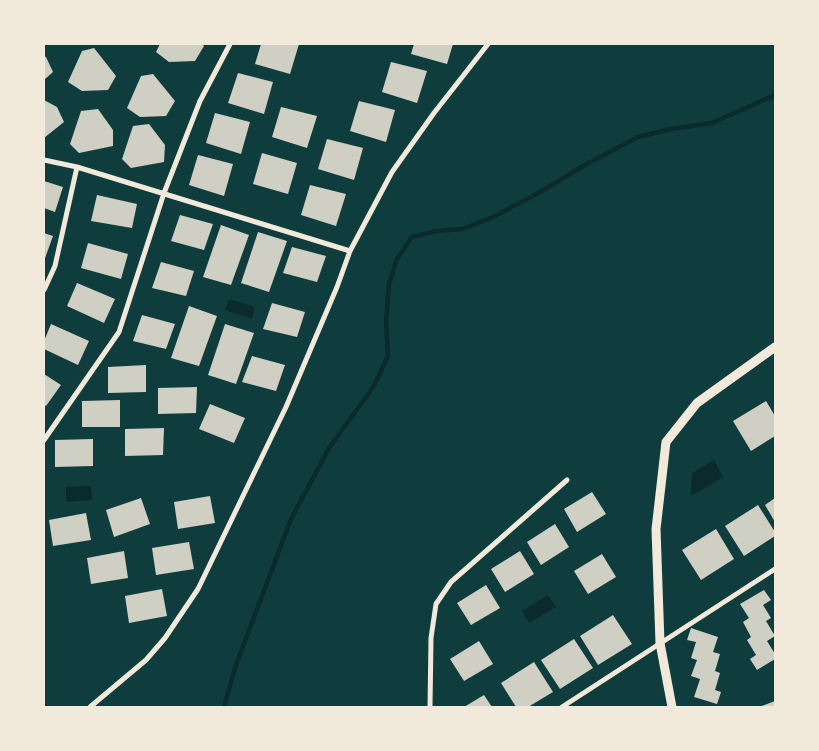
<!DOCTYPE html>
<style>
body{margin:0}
#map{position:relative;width:819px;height:751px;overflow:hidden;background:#0f3d3e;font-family:Mulish,sans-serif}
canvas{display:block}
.frame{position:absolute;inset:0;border:45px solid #f1e9da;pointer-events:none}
</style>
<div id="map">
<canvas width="819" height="751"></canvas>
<div class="frame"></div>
</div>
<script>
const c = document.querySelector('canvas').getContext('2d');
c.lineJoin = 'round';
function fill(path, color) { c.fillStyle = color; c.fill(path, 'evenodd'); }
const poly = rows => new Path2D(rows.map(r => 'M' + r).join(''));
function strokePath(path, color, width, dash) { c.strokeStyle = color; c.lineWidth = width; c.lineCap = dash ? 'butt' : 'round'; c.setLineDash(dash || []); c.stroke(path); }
const water = poly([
 [229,299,255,307,252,319,225,310],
 [714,460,723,477,691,496,692,473],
 [91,486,92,500,66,502,66,487],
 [548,595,556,607,529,623,522,611]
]);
const stream = poly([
 [224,707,236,665,291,519,329,448,374,386,388,356,386,321,389,284,397,259,412,237,436,231,463,229,495,216,542,191,583,166,638,137,671,129,712,123,775,95]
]);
const building = poly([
 [160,44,202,44,204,46,195,61,169,62,156,52],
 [261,44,299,44,290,74,255,64],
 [414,44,453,44,447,64,411,54],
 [94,48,116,76,108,90,82,91,68,82,82,51],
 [44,56,46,57,53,72,44,80],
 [391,62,427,71,417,103,382,92],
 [238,73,273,82,264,114,228,103],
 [153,74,175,101,166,116,140,117,127,108,141,76],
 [44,100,57,107,64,122,44,138],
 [359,101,395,110,386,142,350,131],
 [281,107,317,116,307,148,272,137],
 [98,109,113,130,113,146,79,153,70,144,81,111],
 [215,113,250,122,241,154,206,143],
 [149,124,165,145,164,162,131,168,122,159,133,126],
 [327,139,363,148,354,180,318,169],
 [262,153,297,163,288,194,253,184],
 [198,155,233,164,224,196,189,185],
 [44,181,63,187,55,212,44,208],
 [310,185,346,194,336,226,301,215],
 [97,195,137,204,132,228,91,221],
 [180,215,213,224,204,250,171,241],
 [221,225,249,235,231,285,203,277],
 [258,232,287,241,269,292,241,283],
 [44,233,53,236,44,261],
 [88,243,128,254,121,279,81,268],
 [292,247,326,256,317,282,283,273],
 [161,262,194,271,186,296,152,288],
 [77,283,115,299,104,323,67,306],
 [272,303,305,312,297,337,263,329],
 [189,306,217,316,199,366,171,358],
 [142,315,175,324,166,349,133,341],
 [51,324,89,341,78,365,44,349,44,341],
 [225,324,254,333,236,384,208,375],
 [252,356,285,365,276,391,242,382],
 [146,365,146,392,108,393,108,367],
 [44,374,61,385,46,406,44,405],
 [197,387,196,413,158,414,158,388],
 [120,400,120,427,82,427,82,401],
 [766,401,775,416,775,436,751,451,733,421],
 [210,404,245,418,234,443,199,429],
 [164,428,163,455,125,456,125,429],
 [93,439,93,466,55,467,55,440],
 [592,492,606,514,577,532,564,509],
 [210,496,215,523,178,529,174,502],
 [141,498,150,524,114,537,106,510],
 [775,498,775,522,765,505],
 [758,505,775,532,775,536,744,556,725,526],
 [86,513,91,540,53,546,49,520],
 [555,524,569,547,541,565,527,542],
 [716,529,734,559,701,580,682,550],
 [189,542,194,569,156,575,152,548],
 [124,551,128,578,91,584,87,558],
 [520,551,534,574,505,592,491,569],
 [602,554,616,577,588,594,574,571],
 [486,585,500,608,471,625,457,603],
 [162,589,167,616,129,623,125,596],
 [764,590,771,600,763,605,771,618,766,621,775,636,767,641,775,654,775,659,757,670,750,659,756,655,747,640,751,637,743,622,749,618,740,604],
 [613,615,632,644,598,665,580,636],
 [691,628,718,637,713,652,720,654,715,671,720,673,715,690,721,692,717,704,694,697,700,679,691,676,697,660,691,658,696,642,687,640],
 [574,639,593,668,560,689,541,660],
 [479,641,493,664,464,681,450,659],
 [534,662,553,692,528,707,516,707,501,683],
 [484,695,492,707,464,707],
 [775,701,775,707,759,707]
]);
const minor = poly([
 [44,160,77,167,350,251],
 [44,290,55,266,77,167],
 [44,440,119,332,164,193,200,101,230,44],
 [90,707,146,660,165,638,198,589,286,407,337,287,350,251,392,172,434,113,488,44],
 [430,707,431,638,436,604,451,582,567,480],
 [562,707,775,569]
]);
const tertiary = poly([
 [672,707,660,643,656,529,666,442,697,403,775,347]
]);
fill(water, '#0a2a2b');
strokePath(stream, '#0a2a2b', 4.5);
fill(building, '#cfcfc3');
strokePath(minor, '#f1e9da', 5);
strokePath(tertiary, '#f1e9da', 9);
</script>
